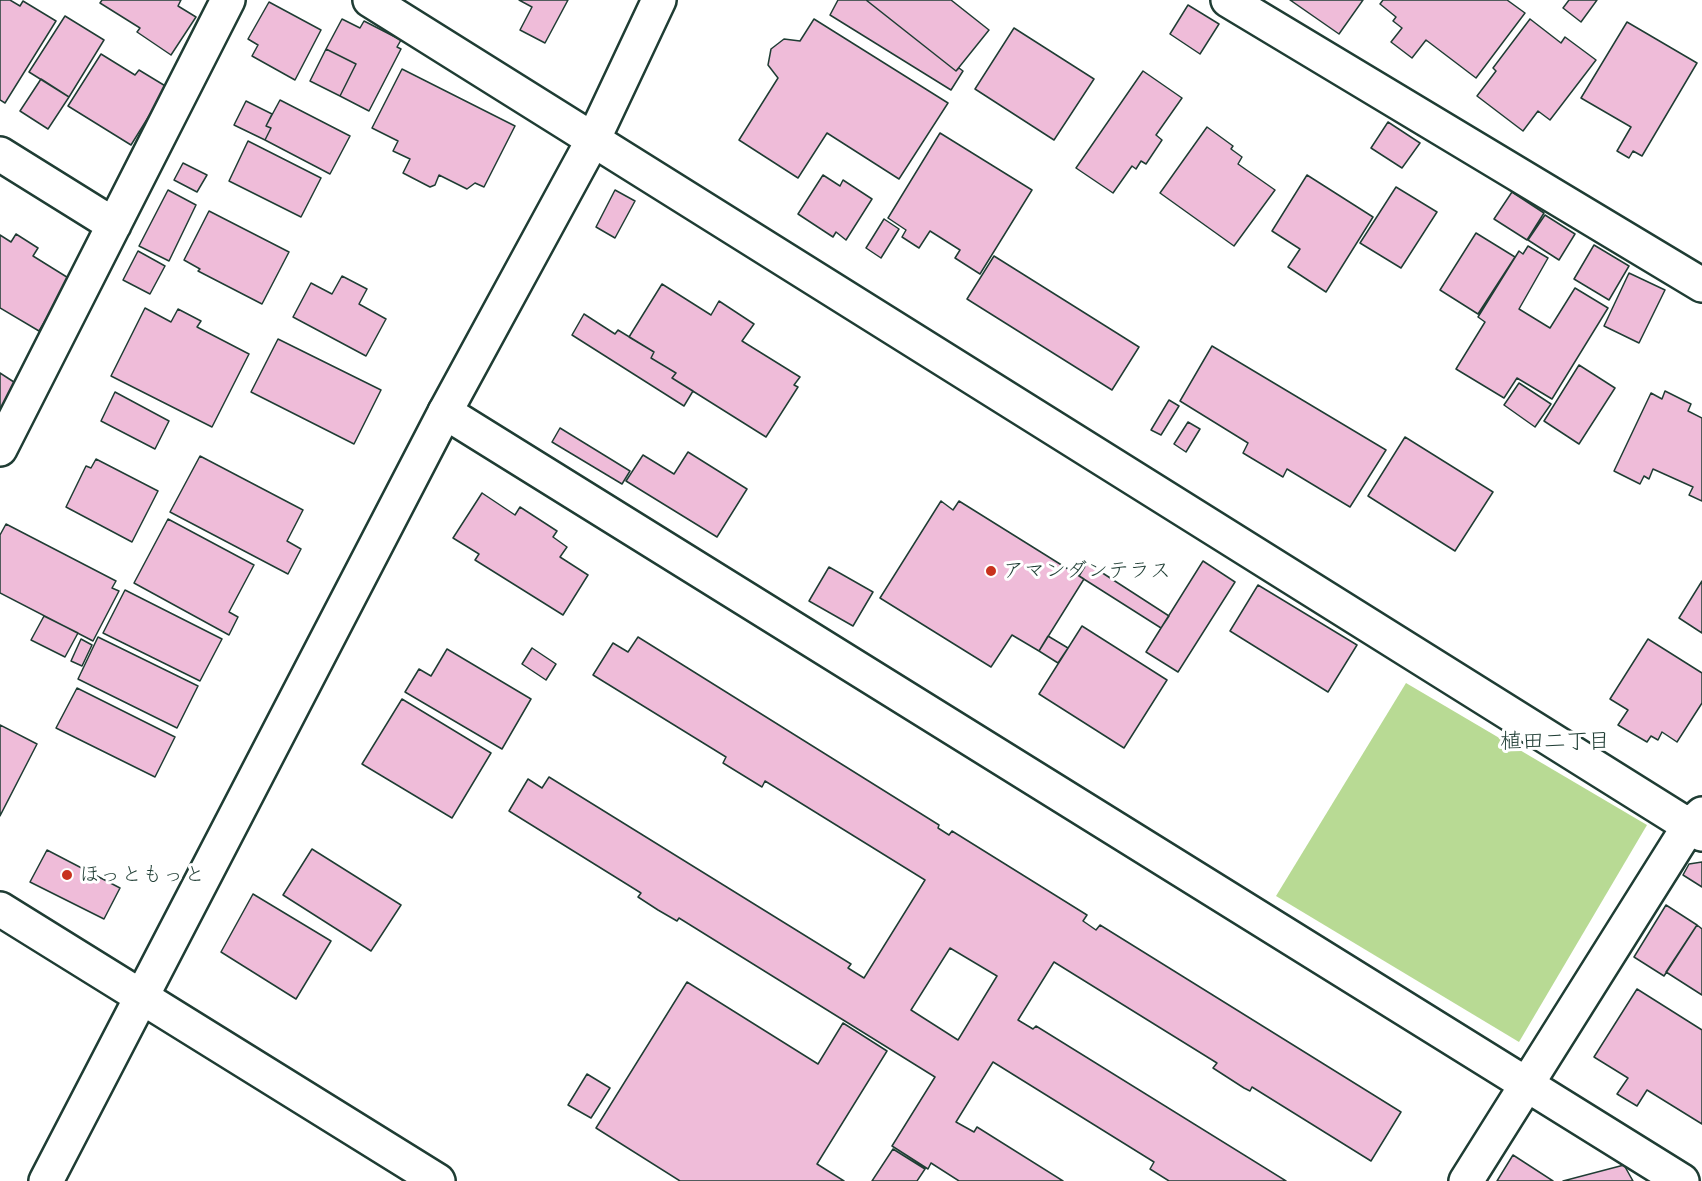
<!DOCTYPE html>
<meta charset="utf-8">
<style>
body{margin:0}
canvas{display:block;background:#fff}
</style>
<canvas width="1702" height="1181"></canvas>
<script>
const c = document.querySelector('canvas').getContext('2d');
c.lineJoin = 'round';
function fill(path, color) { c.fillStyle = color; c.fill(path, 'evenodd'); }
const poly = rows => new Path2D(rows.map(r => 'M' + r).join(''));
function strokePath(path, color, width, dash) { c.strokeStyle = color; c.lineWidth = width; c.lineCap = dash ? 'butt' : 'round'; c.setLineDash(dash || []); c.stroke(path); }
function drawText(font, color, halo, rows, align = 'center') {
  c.font = font + ' "Playpen Sans","Klee One",sans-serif'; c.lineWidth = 6; c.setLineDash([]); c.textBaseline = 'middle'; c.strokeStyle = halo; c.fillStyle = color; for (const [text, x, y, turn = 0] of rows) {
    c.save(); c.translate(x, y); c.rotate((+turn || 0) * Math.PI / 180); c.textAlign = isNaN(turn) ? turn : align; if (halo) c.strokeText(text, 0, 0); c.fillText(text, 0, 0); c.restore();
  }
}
const green = poly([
 [1406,683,1647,825,1519,1042,1276,896]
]);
const building = poly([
 [0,0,10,0,20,6,23,1,56,21,5,103,0,100,0,0],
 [102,0,181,0,178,6,196,17,171,55,137,32,140,28,100,3,102,0],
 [519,0,568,0,545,43,520,30,532,7,519,0],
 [838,0,866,0,956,71,959,68,963,71,951,90,830,15,838,0],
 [866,0,951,0,989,30,956,71,866,0],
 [1290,0,1363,0,1339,34,1290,0],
 [1383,0,1507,0,1525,13,1476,78,1426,40,1412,58,1391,42,1402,28,1393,21,1396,17,1380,4,1383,0],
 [1569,0,1597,0,1581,22,1563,8,1569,0],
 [269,2,321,30,295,80,252,56,258,45,248,39,269,2],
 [1188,5,1219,24,1200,54,1170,34,1188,5],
 [65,16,104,40,69,97,29,72,65,16],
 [342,19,360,28,364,21,401,40,397,47,401,49,369,111,340,96,356,64,326,49,342,19],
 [814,19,948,103,899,179,827,133,798,178,739,140,778,78,768,65,771,49,784,39,800,41,814,19],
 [1530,19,1561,43,1565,37,1596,60,1550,120,1538,111,1523,131,1477,96,1496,71,1493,68,1530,19],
 [1627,22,1697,63,1642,156,1633,151,1629,158,1617,151,1631,127,1581,98,1627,22],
 [1014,28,1094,79,1054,140,975,89,1014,28],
 [326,49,356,64,340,96,310,81,326,49],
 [101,54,135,75,139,70,167,87,131,145,68,106,101,54],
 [402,69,515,126,484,187,475,183,467,189,439,175,435,185,430,187,403,173,410,159,393,151,398,141,372,128,402,69],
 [1143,71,1182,98,1156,135,1162,140,1146,164,1141,161,1136,169,1132,166,1113,193,1076,168,1143,71],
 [41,79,69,97,48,129,20,111,41,79],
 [280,100,350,136,330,174,265,140,271,128,266,126,280,100],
 [246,101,272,114,266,126,271,128,265,140,234,125,246,101],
 [1388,122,1420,143,1402,168,1371,148,1388,122],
 [1207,127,1233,146,1231,149,1242,157,1238,164,1275,190,1234,246,1160,193,1207,127],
 [940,133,1032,190,980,274,955,258,960,250,930,231,919,248,902,237,906,230,888,218,940,133],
 [248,141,321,178,301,217,229,181,248,141],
 [183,163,207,175,197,192,174,180,183,163],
 [823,175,840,186,843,180,872,199,846,240,836,232,833,237,798,214,823,175],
 [1307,175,1373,217,1326,292,1288,267,1300,249,1272,231,1307,175],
 [1396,187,1437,212,1401,268,1360,243,1396,187],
 [168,190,196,205,169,261,139,246,168,190],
 [615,190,635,201,615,238,596,227,615,190],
 [1512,192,1544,213,1527,240,1494,219,1512,192],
 [209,211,289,252,262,304,198,271,200,269,184,260,209,211],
 [1545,215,1575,234,1559,260,1528,240,1545,215],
 [884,219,899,229,881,258,866,248,884,219],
 [1476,233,1515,257,1478,314,1440,290,1476,233],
 [16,234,38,248,33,256,70,279,39,331,0,308,0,235,11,242,16,234],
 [1594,245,1629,266,1609,300,1574,279,1594,245],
 [1528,246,1548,258,1519,309,1550,328,1575,288,1608,308,1552,399,1517,378,1504,398,1456,369,1485,322,1478,317,1519,251,1523,254,1528,246],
 [138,251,165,266,150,294,123,280,138,251],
 [994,256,1139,347,1112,390,967,299,994,256],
 [1629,273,1665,290,1639,343,1604,326,1629,273],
 [342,276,367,289,359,304,386,319,366,356,293,317,311,283,332,294,342,276],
 [662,284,711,315,719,301,754,324,742,341,800,377,794,385,798,387,766,437,672,378,676,373,651,358,654,352,629,337,662,284],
 [145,308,171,322,178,309,201,321,197,327,249,354,212,427,111,376,145,308],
 [584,314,615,334,618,330,654,352,651,358,676,373,672,378,693,391,684,406,572,335,584,314],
 [278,339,381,390,354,444,251,392,278,339],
 [1212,346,1386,450,1350,507,1287,469,1283,477,1243,453,1248,443,1180,401,1212,346],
 [1579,365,1615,388,1579,444,1544,421,1579,365],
 [0,373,17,384,0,411,0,373],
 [1519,383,1551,404,1535,427,1504,405,1519,383],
 [1665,391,1691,404,1688,411,1702,418,1702,501,1689,495,1693,487,1653,469,1649,479,1644,476,1640,484,1614,471,1651,393,1662,399,1665,391],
 [115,392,169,421,155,449,101,421,115,392],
 [1169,400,1179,406,1161,435,1151,430,1169,400],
 [1188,422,1200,429,1186,452,1174,444,1188,422],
 [560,428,630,471,622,484,552,442,560,428],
 [1405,437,1493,492,1455,551,1368,496,1405,437],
 [688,452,747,489,717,537,626,481,643,455,674,474,688,452],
 [200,456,303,510,287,541,301,549,288,574,170,512,200,456],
 [96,459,158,491,132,542,66,507,86,466,91,468,96,459],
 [482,493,515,515,520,507,557,531,553,537,567,547,560,557,588,575,563,615,475,560,479,554,453,538,482,493],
 [941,501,953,510,959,501,1084,579,1039,651,1012,635,991,667,880,598,941,501],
 [168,519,254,565,229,612,238,617,229,635,134,583,168,519],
 [6,524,116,581,112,588,119,591,93,641,0,593,0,535,6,524],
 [1203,561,1235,582,1178,672,1146,652,1203,561],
 [1087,563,1169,616,1161,628,1079,576,1087,563],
 [829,567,873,592,853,626,809,601,829,567],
 [1702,581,1702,633,1679,618,1702,581],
 [1258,585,1357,645,1328,692,1230,631,1258,585],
 [125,590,222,639,200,681,103,633,125,590],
 [44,616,78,633,65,657,31,640,44,616],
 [1082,626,1167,680,1124,748,1039,694,1082,626],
 [1048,636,1068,648,1058,663,1039,651,1048,636],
 [98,637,198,686,177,728,78,679,98,637],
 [638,637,939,825,938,828,949,835,952,831,1087,915,1083,921,1096,930,1100,925,1401,1112,1371,1161,1252,1087,1250,1091,1244,1088,1213,1068,1217,1063,1054,962,1018,1020,1033,1029,1036,1026,1286,1181,1169,1181,1150,1169,1154,1162,993,1062,956,1122,974,1132,977,1127,1063,1181,959,1181,931,1163,928,1169,892,1146,935,1077,679,918,677,921,658,910,638,897,641,893,509,811,528,779,542,788,549,777,851,964,848,968,864,978,925,880,765,781,762,787,723,763,726,757,593,675,613,643,628,652,638,637],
 [950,948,997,976,958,1040,911,1010,950,948],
 [81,639,92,645,82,666,71,661,81,639],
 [1648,639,1702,673,1702,703,1677,742,1662,732,1658,740,1651,736,1647,742,1618,725,1628,710,1610,699,1648,639],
 [532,648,556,664,546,680,522,664,532,648],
 [447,649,531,699,502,749,405,692,419,669,431,676,447,649],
 [77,688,175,737,155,777,56,728,77,688],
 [402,699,491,753,452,818,362,764,402,699],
 [0,725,37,744,0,816,0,725],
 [312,849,401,905,371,951,283,895,312,849],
 [47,850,120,888,104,919,30,882,47,850],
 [1702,862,1702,887,1683,875,1689,864,1702,862],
 [253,894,331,941,296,999,221,952,253,894],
 [1666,905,1697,925,1664,976,1634,957,1666,905],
 [1697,925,1702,929,1702,995,1666,972,1697,925],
 [687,982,818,1064,843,1023,887,1051,817,1164,844,1181,680,1181,596,1128,687,982],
 [1637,989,1702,1030,1702,1124,1647,1090,1637,1106,1617,1094,1628,1078,1594,1057,1637,989],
 [587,1074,610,1088,591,1118,568,1105,587,1074],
 [893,1149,925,1169,917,1181,872,1181,893,1149],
 [1513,1155,1553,1181,1497,1181,1513,1155],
 [1624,1165,1633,1181,1563,1181,1624,1165]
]);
const street = poly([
 [370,0,1702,834],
 [1228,0,1702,285],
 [0,154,114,225],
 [445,412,1682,1181],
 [0,449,228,0],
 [1466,1181,1689,826,1702,814]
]);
const secondary = poly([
 [0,909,438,1181],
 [46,1181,445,412,593,140,659,0]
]);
const markers = [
 [991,571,6,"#c8321e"],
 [67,875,6,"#c8321e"]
];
const poiNames = [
 ["アマンダンテラス",1003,571],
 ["ほっともっと",79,875]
];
const neighbourhoodNames = [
 ["植田二丁目",1555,742]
];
fill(green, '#b8da94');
fill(building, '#efbcd9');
strokePath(building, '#1f3d34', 1.5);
strokePath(street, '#1f3d34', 38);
strokePath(secondary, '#1f3d34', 38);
strokePath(street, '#fff', 33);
strokePath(secondary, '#fff', 33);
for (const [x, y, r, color] of markers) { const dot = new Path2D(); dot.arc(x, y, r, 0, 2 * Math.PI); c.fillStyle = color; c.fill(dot); strokePath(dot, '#fff', 2); }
drawText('21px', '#1f3d34', '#fff', poiNames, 'left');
drawText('22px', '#1f3d34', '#fff', neighbourhoodNames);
</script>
